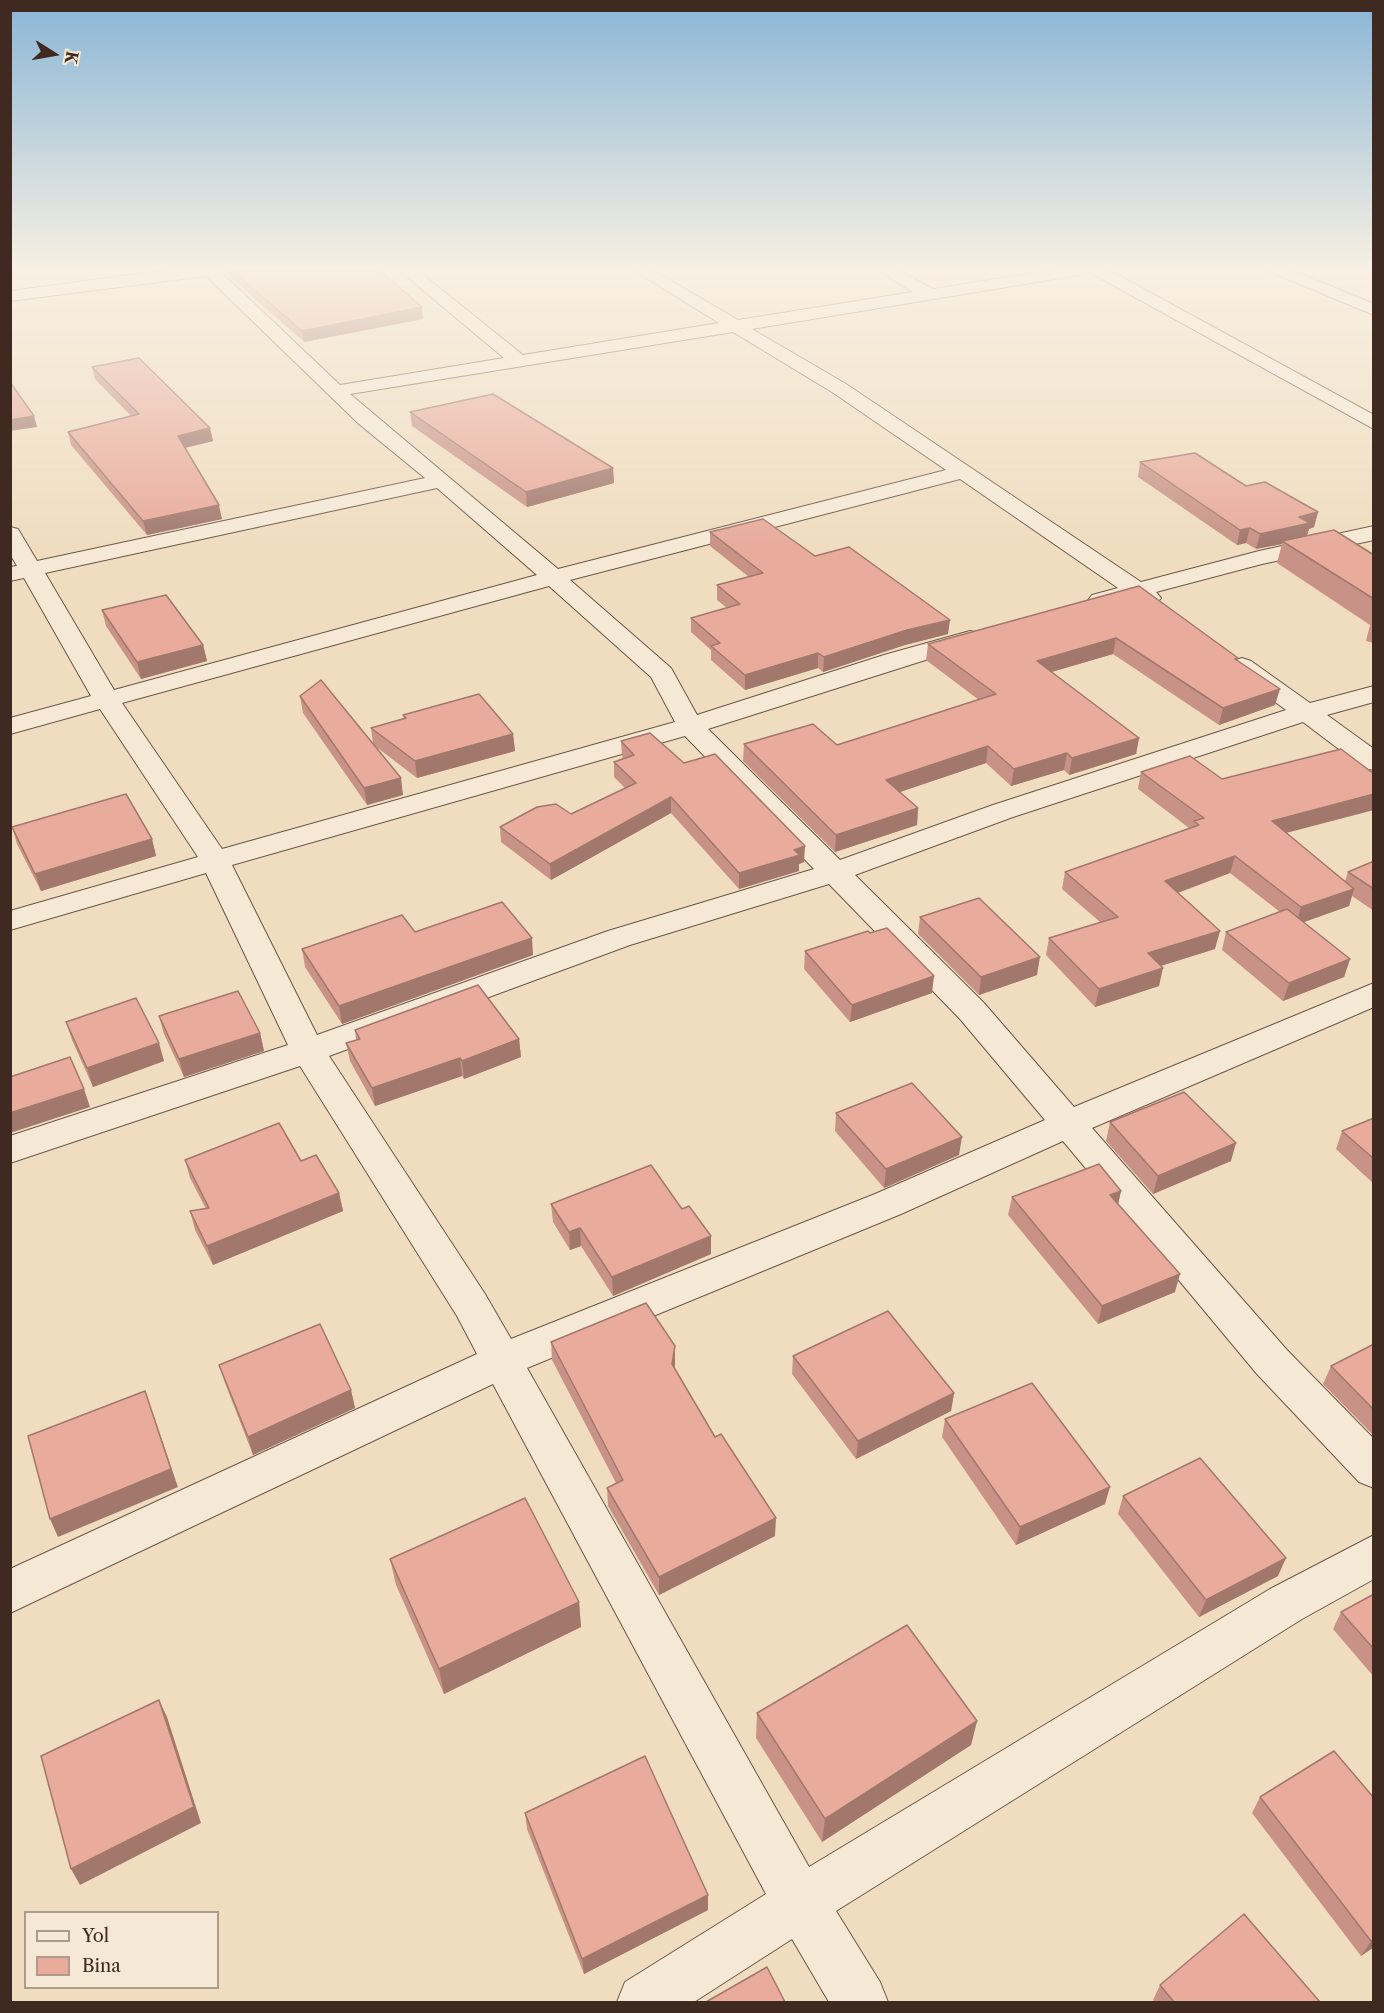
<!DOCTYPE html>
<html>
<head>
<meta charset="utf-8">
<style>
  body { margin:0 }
  #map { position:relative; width:1384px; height:2013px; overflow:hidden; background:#f0ddc0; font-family:"Libre Caslon Text",serif }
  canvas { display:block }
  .frame { position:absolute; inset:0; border:12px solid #402921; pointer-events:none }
  .legend { position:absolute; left:24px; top:1911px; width:195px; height:78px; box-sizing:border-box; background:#f5e9d6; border:2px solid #ad9c8e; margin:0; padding:8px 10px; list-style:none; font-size:18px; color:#402921 }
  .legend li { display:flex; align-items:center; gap:12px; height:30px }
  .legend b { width:30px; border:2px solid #ad9c8e }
  .north { position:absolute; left:24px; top:24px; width:60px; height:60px; -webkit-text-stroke:4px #f5e9d6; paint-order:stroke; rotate:101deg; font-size:16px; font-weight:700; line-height:24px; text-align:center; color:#402921 }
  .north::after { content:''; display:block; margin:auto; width:21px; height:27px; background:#402921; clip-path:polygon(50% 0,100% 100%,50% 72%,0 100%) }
</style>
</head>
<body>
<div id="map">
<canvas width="1384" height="2013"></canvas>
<div class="frame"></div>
<ul class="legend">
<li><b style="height:8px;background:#f5e9d6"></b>Yol</li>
<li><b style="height:16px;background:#e8ab9c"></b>Bina</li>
</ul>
<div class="north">K</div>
</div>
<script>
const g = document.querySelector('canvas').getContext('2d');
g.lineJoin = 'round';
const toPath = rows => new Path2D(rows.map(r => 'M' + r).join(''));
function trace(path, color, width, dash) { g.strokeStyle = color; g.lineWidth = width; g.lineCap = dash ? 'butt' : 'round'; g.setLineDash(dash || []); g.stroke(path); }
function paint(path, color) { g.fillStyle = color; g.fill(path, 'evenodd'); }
const street = toPath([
  [197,266,254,266,252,269,223,274,340,385,504,358,394,266,412,266,523,355,719,323,627,266,646,266,738,320,913,292,871,266,890,266,933,289,1077,266,1113,266,1109,270,1374,415,1374,429,1091,273,752,329,846,384,1141,582,1259,551,1374,526,1374,540,1262,564,1156,592,1161,598,1157,603,1149,605,1134,598,1100,607,1092,605,1088,600,1092,595,1118,588,960,479,570,580,671,668,697,715,884,655,970,631,979,633,982,638,979,643,708,729,840,860,993,805,1286,710,1233,671,1229,666,1233,661,1242,658,1251,661,1310,703,1374,686,1374,702,1327,715,1374,749,1374,770,1364,768,1303,722,1013,817,855,875,984,1003,1074,1107,1374,983,1374,1007,1092,1128,1287,1350,1374,1439,1374,1488,1359,1482,1257,1374,1063,1141,901,1214,527,1368,809,1867,1270,1589,1374,1535,1374,1579,1302,1619,836,1911,880,1982,888,2002,829,2002,792,1939,694,2002,617,2002,625,1982,766,1894,493,1384,10,1613,10,1569,477,1354,457,1316,300,1066,10,1163,10,1136,288,1045,206,873,10,930,10,911,198,857,100,709,10,734,10,718,91,696,24,578,10,581,10,567,17,566,10,554,10,527,18,529,37,561,425,478,359,424,206,276,10,301,10,291,197,266],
  [733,332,832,392,946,470,558,569,350,394,733,332],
  [437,488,537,575,114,690,45,573,437,488],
  [549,586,651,677,675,722,222,849,122,703,549,586],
  [685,736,814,869,608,931,317,1035,232,865,685,736],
  [829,884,960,1019,1045,1120,875,1194,511,1339,485,1294,329,1056,630,945,829,884],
  [1261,266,1282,266,1374,304,1374,315,1263,269,1261,266]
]);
trace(street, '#6c5649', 2);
paint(street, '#f5e9d6');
paint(toPath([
  [226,266,375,266,423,319,304,342,228,275],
  [92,367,210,428,213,441,185,448,222,519,147,535,71,445,68,432,131,416,95,379],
  [410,412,613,468,614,483,527,507,412,426],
  [1140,462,1246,486,1318,512,1314,527,1309,529,1307,536,1374,555,1374,643,1366,641,1370,625,1277,563,1282,544,1256,549,1246,543,1237,545,1138,477],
  [710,532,815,556,948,634,905,645,823,672,818,668,745,690,711,660,711,650,691,632,691,618,727,608,717,600,717,585,749,577,710,546],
  [1139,586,1237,661,1275,705,1219,725,1113,654,1052,672,1139,738,1136,754,1069,775,1064,770,1011,786,986,763,900,792,918,808,917,825,835,852,743,761,744,744,837,745,979,700,926,660,928,644],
  [102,610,203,645,207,661,141,679,106,626],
  [300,696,373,744,371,728,404,719,403,715,513,734,515,751,417,778,375,746,403,795,367,805,303,713],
  [621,741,684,763,804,862,799,864,799,871,739,889,671,813,551,880,501,842,500,827,571,814,625,788,614,777,614,762,623,758,622,756],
  [1141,772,1286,833,1345,881,1348,872,1374,861,1374,911,1352,896,1349,906,1303,922,1350,959,1344,977,1283,1001,1222,950,1226,932,1280,912,1230,873,1178,893,1215,949,1161,966,1159,986,1095,1007,1046,955,1049,938,1100,922,1062,889,1065,872,1189,828,1138,789],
  [12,827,152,839,156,856,41,891,17,844],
  [920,917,1037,975,979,995,918,934],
  [415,932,533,955,342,1024,305,967,302,949],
  [805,951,932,993,850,1022,804,969],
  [159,1016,260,1033,264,1051,184,1077,164,1034],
  [66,1022,164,1061,93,1087,72,1040],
  [355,1030,519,1039,521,1057,464,1079,462,1076,375,1106,350,1061,346,1043,356,1040],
  [836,1113,959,1155,884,1188,835,1131],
  [1374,1118,1374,1184,1336,1149,1342,1131],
  [1110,1122,1231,1161,1153,1194,1106,1141],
  [185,1160,301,1161,339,1193,343,1211,213,1265,195,1230,190,1211,206,1209,190,1178],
  [1121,1191,1118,1204,1175,1292,1098,1324,1008,1215,1012,1197],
  [551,1204,682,1209,711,1236,711,1254,613,1296,581,1246,570,1250,553,1222],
  [551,1342,675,1364,674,1368,775,1536,659,1595,608,1506,607,1488,616,1483,552,1360],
  [1374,1344,1374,1436,1323,1384,1331,1366],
  [793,1356,954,1393,951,1411,856,1459,792,1374],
  [219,1365,351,1390,355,1408,253,1455,225,1383],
  [945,1419,1105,1504,1016,1545,942,1437],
  [1123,1496,1278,1576,1199,1617,1118,1514],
  [390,1559,579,1602,581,1627,444,1694,396,1585],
  [1374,1594,1374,1677,1333,1629,1341,1612],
  [757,1713,977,1721,971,1745,822,1842,756,1738],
  [1260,1797,1374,1798,1374,1947,1361,1956,1252,1813],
  [525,1813,708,1895,708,1910,584,1974,527,1829],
  [1160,1985,1320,2002,1155,2002,1153,2000]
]), '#c89386');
paint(toPath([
  [422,307,423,319,304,342,302,331],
  [34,416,37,427,10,431,10,420],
  [210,428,213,441,180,449,178,436],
  [613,468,614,483,527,507,526,492],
  [219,505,222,519,147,535,143,521],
  [1318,512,1314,527,1309,529,1306,538,1282,541,1282,544,1256,549,1260,534,1299,517],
  [1250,528,1246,543,1237,545,1240,530],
  [950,620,948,634,905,645,823,672,824,657,907,630],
  [1116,638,1113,654,1034,677,1037,661],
  [203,645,207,661,141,679,137,662],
  [818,653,818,668,745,690,745,675],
  [1280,689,1275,705,1219,725,1223,708],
  [513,734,515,751,417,778,415,761],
  [1139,738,1136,754,1069,775,1072,758],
  [988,746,986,763,885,797,886,780],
  [1067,753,1064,770,1011,786,1014,769],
  [401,778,403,795,367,805,364,788],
  [1374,794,1374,810,1267,838,1272,821],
  [671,797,671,813,551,880,550,864],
  [918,808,917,825,835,852,836,835],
  [152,839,156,856,41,891,35,874],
  [805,846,804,862,799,864,799,871,739,889,739,873,794,850],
  [1235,856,1230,873,1161,899,1165,881],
  [1354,889,1349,906,1296,925,1301,907],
  [1220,931,1215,949,1144,971,1148,953],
  [532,938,533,955,342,1024,339,1006],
  [1040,957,1037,975,979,995,981,977],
  [1350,959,1344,977,1283,1001,1289,983],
  [1163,968,1159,986,1095,1007,1099,989],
  [934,976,932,993,850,1022,852,1005],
  [260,1033,264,1051,184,1077,179,1059],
  [519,1039,521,1057,464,1079,462,1061],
  [159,1043,164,1061,93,1087,87,1068],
  [460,1058,462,1076,375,1106,372,1088],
  [84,1089,90,1107,10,1133,10,1113],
  [962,1137,959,1155,884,1188,886,1169],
  [1236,1143,1231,1161,1153,1194,1158,1176],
  [1121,1191,1117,1209,1110,1195],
  [339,1193,343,1211,213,1265,207,1246],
  [580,1228,581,1246,570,1250,569,1232],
  [711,1236,711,1254,613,1296,612,1277],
  [1180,1274,1175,1292,1098,1324,1102,1306],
  [675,1346,675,1364,672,1383,672,1364],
  [351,1390,355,1408,253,1455,248,1437],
  [145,1391,178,1487,58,1537,50,1519],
  [954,1393,951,1411,856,1459,858,1441],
  [1110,1487,1105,1504,1016,1545,1020,1527],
  [776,1518,775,1536,659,1595,659,1577],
  [1286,1558,1278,1576,1199,1617,1206,1600],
  [579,1602,581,1627,444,1694,439,1669],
  [159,1700,167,1717,201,1823,80,1885,71,1869],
  [977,1721,971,1745,822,1842,825,1819],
  [708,1895,708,1910,584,1974,582,1959],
  [1374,1939,1374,1947,1361,1956,1371,1941]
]), '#a2786d');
const building = toPath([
  [227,266,375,266,422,307,302,331,227,266],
  [139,358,210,428,178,436,219,505,143,521,68,432,139,414,92,367,139,358],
  [10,382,34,416,10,420,10,382],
  [493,394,613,468,526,492,410,412,493,394],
  [1195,453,1246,486,1265,482,1318,512,1299,517,1310,523,1260,534,1250,528,1240,530,1140,462,1195,453],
  [763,519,815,556,849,547,950,620,907,630,824,657,818,653,745,675,711,646,720,643,691,618,740,604,717,585,763,573,710,532,763,519],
  [1334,530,1374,555,1374,599,1282,541,1334,530],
  [1139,586,1238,658,1235,659,1280,689,1223,708,1116,638,1037,661,1139,738,1072,758,1067,753,1014,769,988,746,886,780,918,808,836,835,744,744,813,724,837,745,996,694,928,644,1139,586],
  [166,595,203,645,137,662,102,610,166,595],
  [321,680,401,778,364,788,300,696,321,680],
  [479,694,513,734,415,761,371,728,406,718,403,715,479,694],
  [650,733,684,763,715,754,805,846,794,850,800,855,739,873,671,797,550,864,500,827,537,807,556,804,571,814,636,783,614,762,634,755,621,741,650,733],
  [1341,749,1374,774,1374,794,1272,821,1354,889,1301,907,1235,856,1165,881,1220,931,1148,953,1163,968,1099,989,1049,938,1118,917,1065,872,1199,825,1194,821,1204,818,1141,772,1190,756,1222,779,1341,749],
  [126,794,152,839,35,874,12,827,126,794],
  [1374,861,1374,889,1348,872,1374,861],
  [979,898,1040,957,981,977,920,917,979,898],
  [502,902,532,938,339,1006,302,949,402,915,415,932,502,902],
  [1287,909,1350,959,1289,983,1226,932,1287,909],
  [887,928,934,976,852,1005,805,951,868,931,870,933,887,928],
  [478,985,519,1039,462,1061,460,1058,372,1088,346,1043,360,1039,355,1030,478,985],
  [238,991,260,1033,179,1059,159,1016,238,991],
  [136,998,159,1043,87,1068,66,1022,136,998],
  [70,1057,84,1089,10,1113,10,1077,70,1057],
  [912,1083,962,1137,886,1169,836,1113,912,1083],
  [1184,1092,1236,1143,1158,1176,1110,1122,1184,1092],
  [1374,1118,1374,1159,1342,1131,1374,1118],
  [279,1123,301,1161,316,1155,339,1193,207,1246,190,1211,209,1208,185,1160,279,1123],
  [1099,1164,1121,1191,1110,1195,1180,1274,1102,1306,1012,1197,1099,1164],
  [651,1165,682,1209,689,1206,711,1236,612,1277,580,1228,569,1232,551,1204,651,1165],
  [646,1303,675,1346,672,1364,715,1437,721,1434,776,1518,659,1577,607,1488,623,1480,551,1342,646,1303],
  [888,1311,954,1393,858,1441,793,1356,888,1311],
  [320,1324,351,1390,248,1437,219,1365,320,1324],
  [1374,1344,1374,1410,1331,1366,1374,1344],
  [1032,1383,1110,1487,1020,1527,945,1419,1032,1383],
  [145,1391,171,1469,50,1519,28,1436,145,1391],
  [1200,1458,1286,1558,1206,1600,1123,1496,1200,1458],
  [525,1498,579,1602,439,1669,390,1559,525,1498],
  [1374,1594,1374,1649,1341,1612,1374,1594],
  [907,1625,977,1721,825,1819,757,1713,907,1625],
  [159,1700,194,1807,71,1869,41,1756,159,1700],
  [1334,1751,1374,1798,1374,1939,1371,1941,1260,1797,1334,1751],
  [645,1756,708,1895,582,1959,525,1813,645,1756],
  [1244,1914,1320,2002,1174,2002,1160,1985,1244,1914],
  [767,1967,785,2002,706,2002,767,1967]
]);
paint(building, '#e8ab9c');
trace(building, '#a2786d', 1.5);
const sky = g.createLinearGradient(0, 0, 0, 548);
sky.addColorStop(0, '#8ab6d6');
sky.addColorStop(0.49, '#f8f0e3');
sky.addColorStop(1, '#f8f0e300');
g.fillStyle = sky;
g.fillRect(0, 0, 1384, 548);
</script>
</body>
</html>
